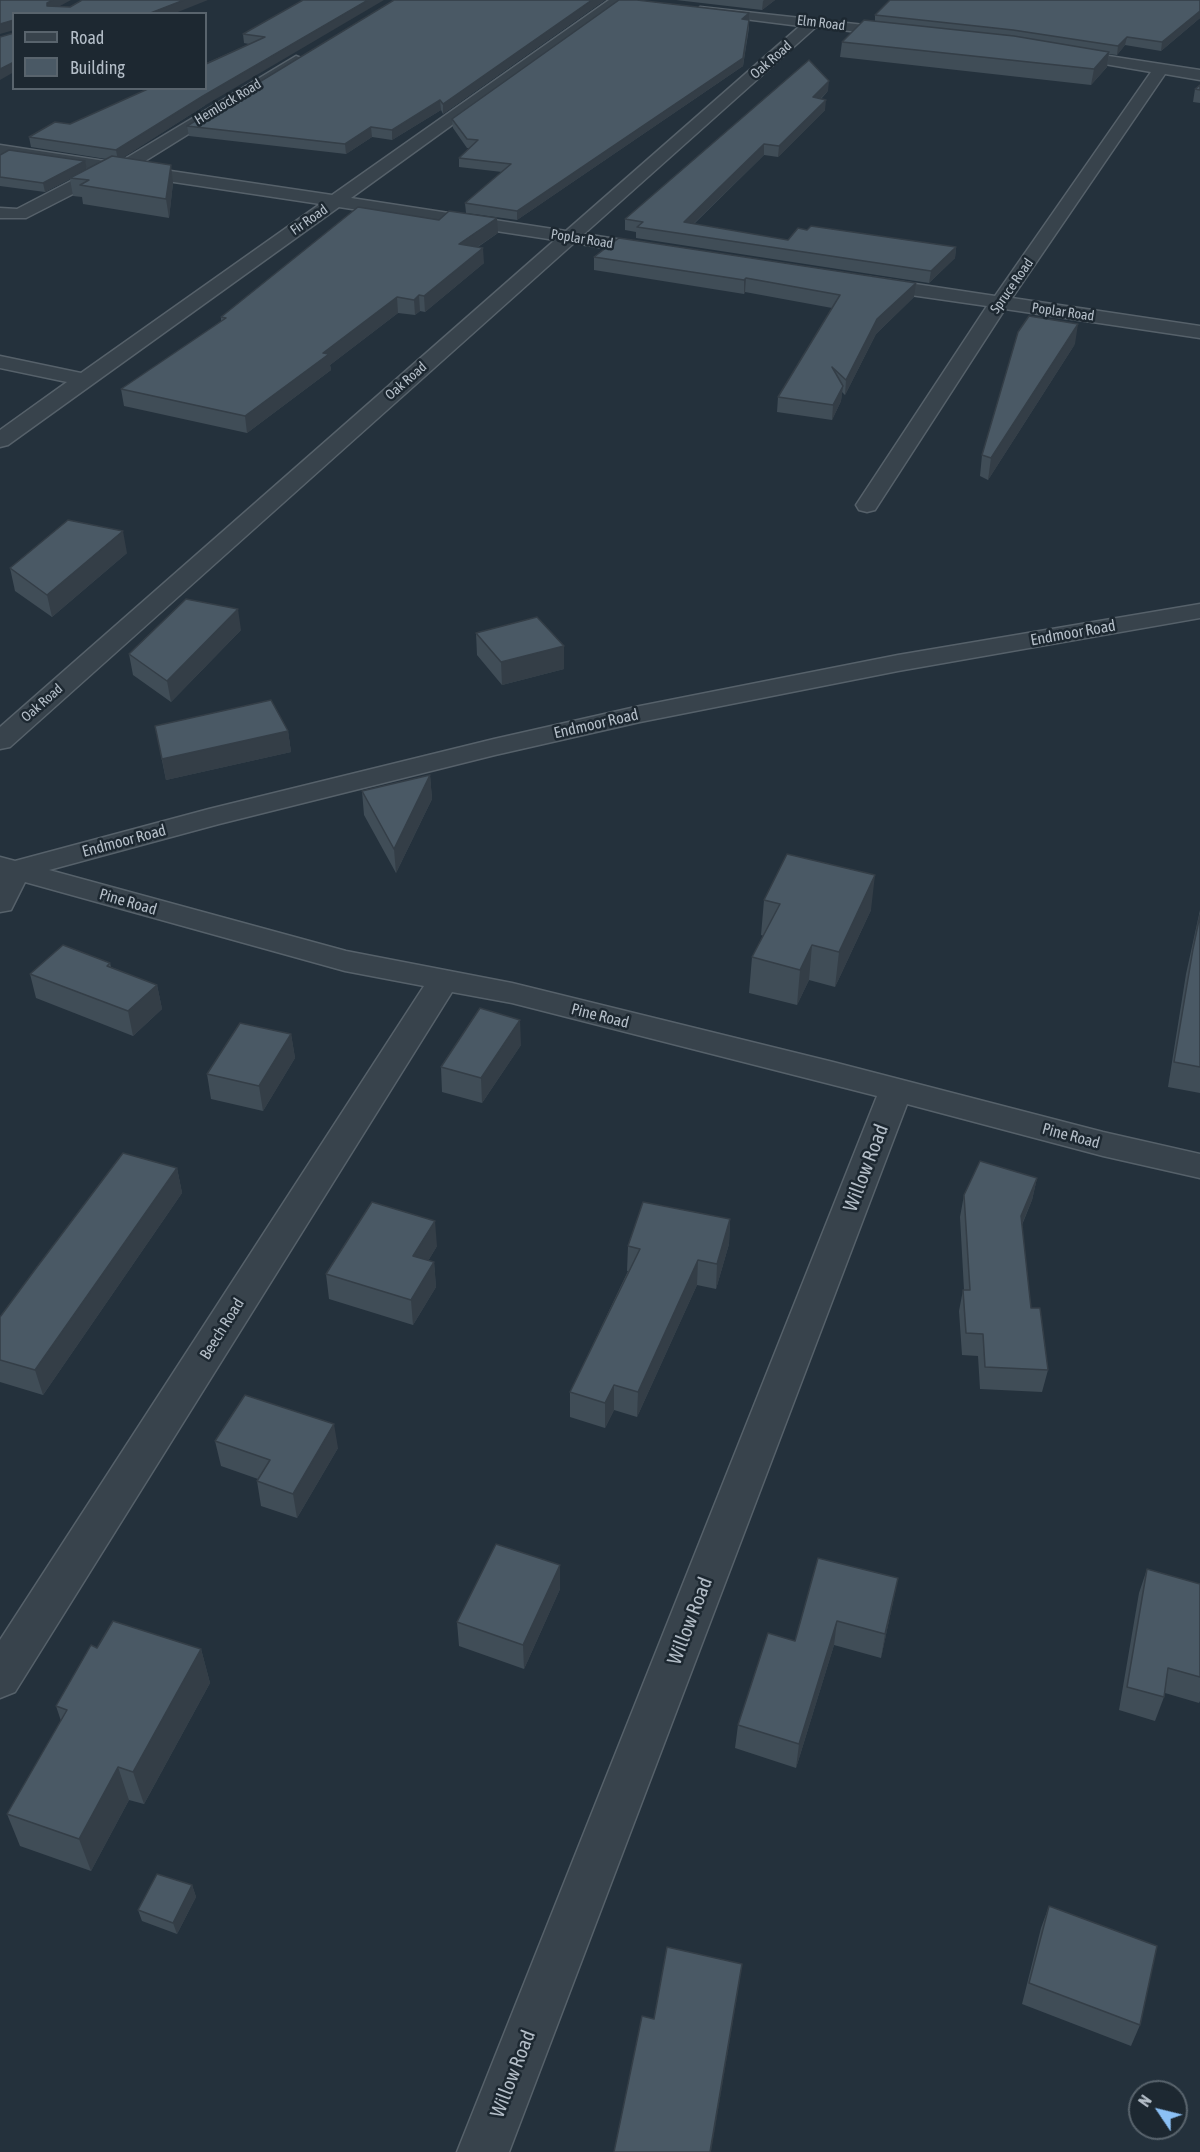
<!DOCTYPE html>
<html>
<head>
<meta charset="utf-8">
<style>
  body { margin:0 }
  #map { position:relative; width:1200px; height:2152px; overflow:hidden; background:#24313c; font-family:"Asap Condensed",sans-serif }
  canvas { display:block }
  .legend { position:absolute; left:12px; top:12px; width:195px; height:78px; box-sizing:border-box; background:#1d2831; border:2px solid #59646d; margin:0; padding:8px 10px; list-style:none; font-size:18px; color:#b4bec8 }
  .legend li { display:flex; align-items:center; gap:12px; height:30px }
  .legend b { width:30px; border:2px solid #59646d }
  .north { position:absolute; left:1128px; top:2080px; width:60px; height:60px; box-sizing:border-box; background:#1d2831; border:2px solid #59646d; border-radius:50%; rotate:305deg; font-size:16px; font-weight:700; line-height:24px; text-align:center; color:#b4bec8 }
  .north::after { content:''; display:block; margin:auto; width:21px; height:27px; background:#8bc0f5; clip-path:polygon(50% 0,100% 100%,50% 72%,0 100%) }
</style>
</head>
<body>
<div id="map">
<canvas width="1200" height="2152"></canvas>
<ul class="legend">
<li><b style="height:8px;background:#38434c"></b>Road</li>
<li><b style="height:16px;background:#4a5965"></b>Building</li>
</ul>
<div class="north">N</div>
</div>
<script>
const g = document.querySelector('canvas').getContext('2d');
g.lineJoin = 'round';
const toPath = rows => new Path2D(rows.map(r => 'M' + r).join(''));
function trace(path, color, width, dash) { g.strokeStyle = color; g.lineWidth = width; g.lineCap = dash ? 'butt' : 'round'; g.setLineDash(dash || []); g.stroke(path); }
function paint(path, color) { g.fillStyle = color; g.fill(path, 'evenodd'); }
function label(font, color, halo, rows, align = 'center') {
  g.font = font + ' "Asap Condensed",sans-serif'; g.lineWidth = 5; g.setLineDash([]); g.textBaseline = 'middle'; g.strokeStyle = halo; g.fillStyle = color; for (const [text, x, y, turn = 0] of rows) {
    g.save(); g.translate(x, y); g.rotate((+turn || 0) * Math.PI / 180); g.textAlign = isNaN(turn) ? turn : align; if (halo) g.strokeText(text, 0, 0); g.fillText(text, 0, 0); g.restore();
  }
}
const minor = toPath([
  [609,0,625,0,351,198,566,231,800,26,705,14,698,10,700,7,901,29,908,33,901,37,816,27,584,234,662,246,664,250,662,254,655,256,574,243,10,747,0,749,0,727,555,240,339,207,8,445,0,447,0,430,67,382,0,368,0,356,81,373,320,204,114,173,26,218,0,218,0,208,17,209,94,169,0,155,0,145,118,163,296,56,301,58,304,61,301,64,137,166,332,195,609,0],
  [1063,49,1200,70,1200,80,1165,74,1012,298,1200,326,1200,338,1005,309,875,510,867,512,859,510,856,505,987,306,869,289,862,287,859,283,862,279,869,277,995,296,1151,72,1058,56,1056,53,1058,50,1063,49],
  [1200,604,1200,618,898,671,640,722,495,755,219,824,49,870,346,951,512,983,833,1062,1103,1132,1200,1154,1200,1178,1103,1156,907,1104,509,2152,457,2152,877,1096,512,1003,452,992,15,1692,0,1698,0,1640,424,986,345,971,25,882,11,910,0,912,0,857,15,861,209,809,494,739,640,706,898,655,1200,604]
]);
trace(minor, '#56616a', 3);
paint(minor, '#38434c');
paint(toPath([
  [303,0,204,106,122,158,173,183,169,218,83,204,82,197,73,196,70,179,45,192,0,186,0,155,87,169,106,159,31,147,29,137,70,124,249,44,244,43,243,34],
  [605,0,443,114,441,110,392,140,372,137,346,154,189,136,187,126],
  [676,0,775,0,762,10],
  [1200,0,1200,18,1161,51,1125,45,1117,55,1109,54,1107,67,1091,85,840,57,842,42,875,21,875,15],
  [749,20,749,28,743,66,517,220,466,213,465,203,502,172,459,167,459,158,469,148,467,148,453,128,452,119],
  [1200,85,1200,103,1193,102,1195,89],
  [828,91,821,99,825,110,778,157,764,155,694,224,788,240,956,247,955,258,929,283,636,238,636,232,625,230,625,219],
  [498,233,478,247,484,263,425,312,420,311,415,315,398,313,330,365,331,370,247,433,124,406,121,389,221,321,221,317],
  [594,257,914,297,876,334,845,395,842,392,841,401,832,420,777,412,778,397,832,308,745,292,744,294,594,270],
  [1075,344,988,480,980,476,982,455],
  [127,553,52,617,15,591,10,568],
  [241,630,171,702,133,675,129,654],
  [476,633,564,646,564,669,502,685,477,655],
  [155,726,288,731,291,752,166,780],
  [430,775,432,799,396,873,364,815,362,791],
  [764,900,871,910,835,987,809,980,797,1005,749,993,752,957,764,936,761,935],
  [1200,910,1200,1093,1168,1087,1186,974],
  [110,963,111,967,157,985,162,1009,133,1036,36,998,30,974],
  [291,1034,295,1058,263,1111,211,1099,207,1074],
  [521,1045,482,1103,442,1092,441,1067],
  [177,1168,182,1193,43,1395,0,1382,0,1317],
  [1037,1178,1032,1200,1022,1225,1031,1308,1048,1370,1042,1392,980,1389,978,1356,962,1355,959,1311,963,1290,964,1290,960,1217,964,1195],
  [730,1219,729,1244,716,1289,697,1285,637,1417,614,1410,605,1428,570,1417,570,1392,628,1271,627,1271,628,1246],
  [437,1246,428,1261,434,1262,436,1287,413,1325,329,1299,326,1274],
  [215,1441,338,1448,297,1518,261,1506,257,1481,258,1479,221,1466],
  [560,1565,560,1589,524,1669,459,1646,457,1622],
  [1147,1569,1200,1584,1200,1701,1199,1703,1165,1693,1164,1697,1155,1721,1119,1710,1139,1593],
  [898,1578,881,1658,834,1645,796,1768,735,1748,738,1725,795,1641],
  [97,1648,201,1649,210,1683,144,1804,129,1800,91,1871,20,1846,7,1814,61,1721,56,1706],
  [192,1885,196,1897,177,1934,142,1921,138,1910],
  [1049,1906,1140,2025,1131,2046,1022,2004,1041,1928]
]), '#404d57');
paint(toPath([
  [53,0,71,0,49,12,47,6,47,3],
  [184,0,208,0,173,14,148,14],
  [368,0,384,0,204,106,118,161,116,150,203,96],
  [592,0,605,0,443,114,443,104],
  [764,0,775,0,762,10,763,1],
  [1200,11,1200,18,1161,51,1162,42],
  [749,13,749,21,742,19],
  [14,20,14,30,0,34,0,24],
  [749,20,743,66,517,220,517,211],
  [1127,37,1125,45,1117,55,1118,46],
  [1109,52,1107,67,1091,85,1094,69],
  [14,62,14,72,0,80,0,69],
  [829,81,828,91,812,107,813,97],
  [440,100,441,110,392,140,392,130],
  [826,100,825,110,778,157,779,146],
  [371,127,372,137,346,154,345,144],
  [764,144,764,155,684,233,684,222],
  [85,161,87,170,70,178,70,179,45,192,43,183],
  [171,165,173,183,169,218,166,199],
  [497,218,498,233,459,259,459,244],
  [956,247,955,258,929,283,931,271],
  [483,248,484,263,425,312,424,296],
  [746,278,745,292,744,294,744,280],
  [916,283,914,297,876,334,845,395,846,380,877,319],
  [419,295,420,311,415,315,414,300],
  [397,297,398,313,330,365,331,370,247,433,245,416,323,353],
  [1078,324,1075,344,988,480,991,458],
  [843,386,841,401,832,420,833,405],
  [123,531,127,553,52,617,47,595],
  [238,609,241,630,171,702,167,681],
  [564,646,564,669,502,685,501,662],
  [288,731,291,752,166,780,162,759],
  [430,775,432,799,396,873,394,849],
  [875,875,871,910,835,987,839,952],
  [812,945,809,980,797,1005,800,970],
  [157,985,162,1009,133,1036,128,1011],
  [520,1020,521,1045,482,1103,481,1078],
  [291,1034,295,1058,263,1111,259,1086],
  [177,1168,182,1193,43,1395,35,1370],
  [1037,1178,1032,1200,1016,1238,1021,1216],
  [730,1219,729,1244,716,1289,717,1264],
  [435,1221,437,1246,416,1281,413,1256],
  [698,1260,697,1285,637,1417,638,1392],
  [434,1262,436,1287,413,1325,411,1300],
  [614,1385,614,1410,605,1428,605,1403],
  [334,1424,338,1448,297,1518,293,1494],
  [560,1565,560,1589,524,1669,523,1645],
  [898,1578,893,1602,881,1658,885,1634],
  [837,1621,834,1645,796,1768,799,1744],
  [201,1649,210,1683,144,1804,133,1772],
  [118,1767,129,1800,91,1871,79,1839],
  [192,1885,196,1897,177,1934,173,1923],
  [742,1964,739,1985,711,2152,710,2152]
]), '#343e47');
const building = toPath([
  [0,0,53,0,47,3,47,6,70,7,82,0,184,0,148,14,14,14,14,20,0,24,0,0],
  [303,0,368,0,203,96,116,150,29,137,55,122,70,124,150,88,206,88,206,64,265,37,243,34,303,0],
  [394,0,592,0,443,104,440,100,392,130,371,127,345,144,187,126,394,0],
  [619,0,637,0,749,13,742,19,749,20,743,58,517,211,465,203,511,164,459,158,478,140,467,139,452,119,619,0],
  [890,0,1200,0,1200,11,1162,42,1127,37,1118,46,1013,30,875,15,890,0],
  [864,20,1014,36,1109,52,1094,69,842,42,864,20],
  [14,33,14,62,0,69,0,37,14,33],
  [809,60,829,81,813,97,826,100,779,146,764,144,684,222,788,240,798,228,807,230,811,226,956,247,931,271,637,227,643,222,625,219,809,60],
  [1200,85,1200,90,1195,89,1200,85],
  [9,150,85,161,43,183,0,177,0,155,9,150],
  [112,156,171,165,166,199,80,185,89,180,70,178,112,156],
  [358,207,439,220,449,211,497,218,459,244,483,248,424,296,419,295,414,300,397,297,323,353,329,354,245,416,121,389,226,318,221,317,358,207],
  [619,238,916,283,877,319,846,380,832,367,843,386,833,405,778,397,840,295,746,278,744,280,594,257,619,238],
  [1029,316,1078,324,991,458,982,455,1018,332,1029,316],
  [68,520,123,531,47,595,10,568,68,520],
  [186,599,238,609,167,681,129,654,186,599],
  [537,617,564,646,501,662,476,633,537,617],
  [271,700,288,731,162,759,155,726,271,700],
  [430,775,394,849,362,791,430,775],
  [787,854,875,875,839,952,812,945,800,970,752,957,780,904,764,900,787,854],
  [1200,915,1200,1067,1174,1062,1193,949,1200,915],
  [63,945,110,963,107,966,157,985,128,1011,30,974,63,945],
  [480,1008,520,1020,481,1078,441,1067,480,1008],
  [240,1023,291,1034,259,1086,207,1074,240,1023],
  [123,1153,177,1168,35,1370,0,1360,0,1317,34,1271,123,1153],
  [980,1161,1037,1178,1021,1216,1031,1308,1040,1308,1048,1370,985,1367,983,1334,966,1333,963,1290,970,1290,964,1195,980,1161],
  [372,1202,435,1221,413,1256,434,1262,411,1300,326,1274,372,1202],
  [643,1202,730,1219,717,1264,698,1260,638,1392,614,1385,605,1403,570,1392,640,1249,628,1246,643,1202],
  [245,1395,334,1424,293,1494,257,1481,270,1460,215,1441,245,1395],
  [496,1544,560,1565,523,1645,457,1622,496,1544],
  [818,1558,898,1578,885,1634,837,1621,799,1744,738,1725,768,1633,795,1641,818,1558],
  [1147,1569,1200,1584,1200,1677,1168,1668,1164,1697,1127,1687,1147,1569],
  [113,1621,201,1649,133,1772,118,1767,79,1839,7,1814,67,1710,56,1706,91,1645,97,1648,113,1621],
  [157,1874,192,1885,173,1923,138,1910,157,1874],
  [1049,1906,1157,1946,1140,2025,1029,1983,1049,1906],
  [667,1947,742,1964,710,2152,614,2152,642,2016,654,2019,667,1947]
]);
paint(building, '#4a5965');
trace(building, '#343e47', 1.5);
label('14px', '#b4bec8', '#1d2831', [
  ["Elm Road",821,23,7],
  ["Oak Road",771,60,-41],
  ["Hemlock Road",228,102,-31],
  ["Fir Road",309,220,-35],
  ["Poplar Road",582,239,9],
  ["Spruce Road",1012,286,-55],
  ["Poplar Road",1063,312,8],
  ["Oak Road",406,381,-41],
  ["Oak Road",42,703,-41]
]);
label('16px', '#b4bec8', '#1d2831', [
  ["Endmoor Road",1073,633,-10],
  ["Endmoor Road",596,724,-13],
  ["Endmoor Road",124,841,-15],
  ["Pine Road",128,902,16],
  ["Pine Road",600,1016,14],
  ["Pine Road",1071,1136,15],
  ["Beech Road",222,1329,-58]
]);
label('20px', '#b4bec8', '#1d2831', [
  ["Willow Road",866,1168,-69],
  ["Willow Road",690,1621,-69],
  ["Willow Road",513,2074,-69]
]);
</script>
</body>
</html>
